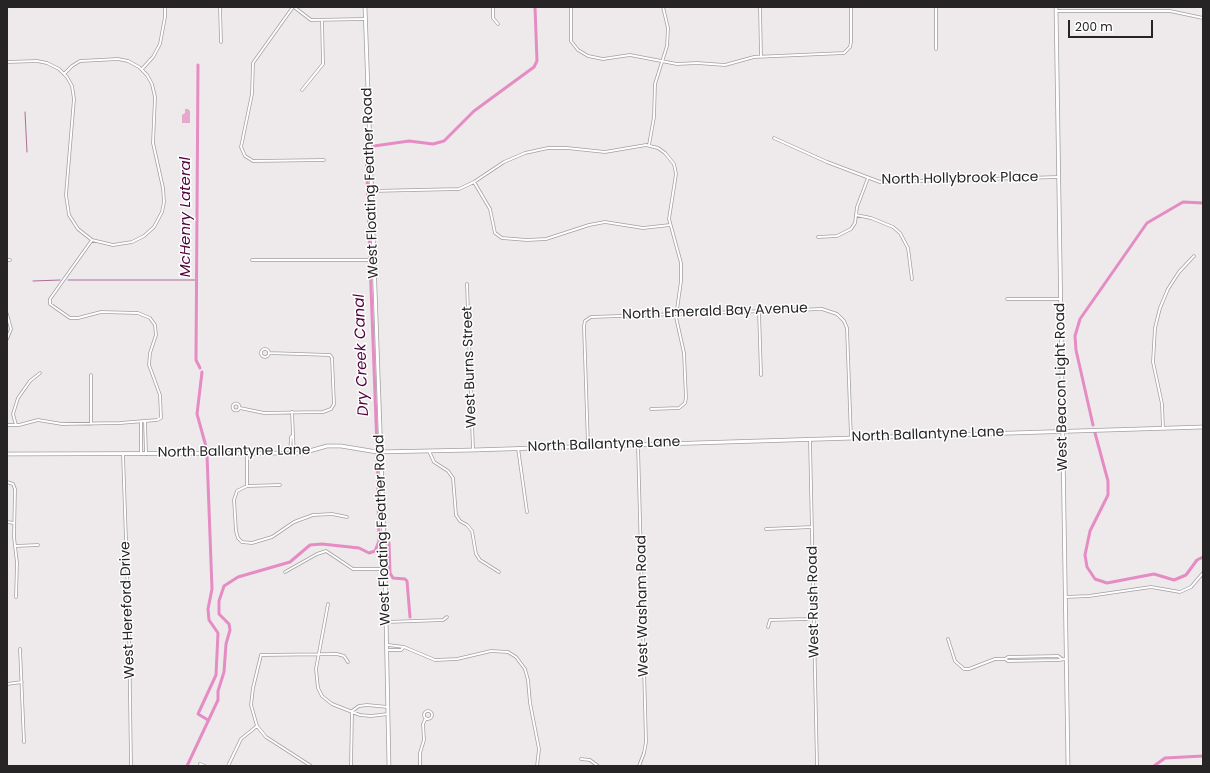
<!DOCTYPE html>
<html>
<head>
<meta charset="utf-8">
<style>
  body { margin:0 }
  #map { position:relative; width:1210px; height:773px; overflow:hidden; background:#eeeaec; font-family:Poppins,sans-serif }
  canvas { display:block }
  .frame { position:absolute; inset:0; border:8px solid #262425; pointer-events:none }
  .scale { position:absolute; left:1068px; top:20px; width:85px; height:18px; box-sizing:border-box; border:2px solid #262425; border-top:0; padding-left:5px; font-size:12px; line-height:14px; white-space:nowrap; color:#262425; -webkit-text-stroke:3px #fff; paint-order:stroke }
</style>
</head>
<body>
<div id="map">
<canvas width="1210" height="773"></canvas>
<div class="frame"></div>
<div class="scale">200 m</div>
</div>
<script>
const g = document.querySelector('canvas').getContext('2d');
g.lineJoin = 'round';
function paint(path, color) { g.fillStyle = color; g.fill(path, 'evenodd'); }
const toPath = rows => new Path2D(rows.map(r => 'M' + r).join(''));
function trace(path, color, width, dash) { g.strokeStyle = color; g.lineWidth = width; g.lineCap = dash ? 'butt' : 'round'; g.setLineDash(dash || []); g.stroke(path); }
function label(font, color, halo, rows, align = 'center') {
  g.font = font + ' Poppins,sans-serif'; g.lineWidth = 3; g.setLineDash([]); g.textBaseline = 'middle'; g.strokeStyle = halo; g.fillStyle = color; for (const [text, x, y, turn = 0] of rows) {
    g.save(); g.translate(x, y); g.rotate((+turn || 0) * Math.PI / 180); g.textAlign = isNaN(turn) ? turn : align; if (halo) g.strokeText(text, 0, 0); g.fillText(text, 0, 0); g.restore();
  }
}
paint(toPath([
  [185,109,188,109,190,111,190,123,182,123,182,115,185,113]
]), '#e7a8cd');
trace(toPath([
  [25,112,27,152],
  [68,280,196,280],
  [33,281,60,280]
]), '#ab6d94', 1);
trace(toPath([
  [198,65,196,360,200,368],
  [374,146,409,141,433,144,444,141,474,111,534,67,537,61,535,7],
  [368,148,366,149,370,257],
  [370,261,377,448],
  [202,372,197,414,207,450],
  [1093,425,1076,350,1075,336,1080,319,1147,223,1183,202,1203,203],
  [1095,433,1108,481,1108,495,1090,531,1085,555,1087,567,1095,579,1107,583,1154,574,1174,580,1186,575,1197,560,1203,557],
  [207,455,212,589,208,609,209,620,218,633,216,675,198,714,208,720],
  [389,543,390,573,393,578,405,579,407,581,410,617],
  [187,766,218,700,218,691,224,672,226,644,230,630,229,624,219,614,219,601,224,586,238,577,290,562,310,545,322,544,359,548,369,553,375,551,379,541,377,455],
  [1154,766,1165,758,1203,756]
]), '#e48cc3', 3);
const minor = toPath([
  [220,7,221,42],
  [293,7,253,63,252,94,241,147,245,156,253,161,324,160],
  [294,7,311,20,365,19],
  [493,7,493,18,498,24],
  [571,7,571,41,578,50,588,56,603,59,630,55,677,64,697,63,725,65,754,57,844,53,850,47,851,42,851,7],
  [760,7,761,56],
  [936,7,936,49],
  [1056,11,1170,11,1203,18],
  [7,62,37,61,47,63,59,69,67,77,72,86,74,99,66,195,69,215,78,229,92,240,113,245,132,242,144,236,154,227,162,212,164,202,163,188,153,143,155,97,152,84,147,75,139,67,128,61,118,59,80,61,72,66,64,74],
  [142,69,153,57,160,44,165,17,165,7],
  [302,90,323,64,322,20],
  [774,138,827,162,880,182,1059,177],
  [649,145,654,117,655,84,667,46,668,28,663,7],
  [474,182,490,209,495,233,502,238,527,240,546,239,589,225,605,222,643,228,670,225],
  [371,191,459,189,474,182,504,162,525,153,548,148,567,148,605,152,646,145,658,148,665,153,674,164,676,174,669,219,681,263,681,281,676,317,684,353,686,398,685,403,679,408,651,409],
  [856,215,871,218,893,227,900,233,908,248,912,279],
  [818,237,837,236,851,229,855,223,857,207,868,178],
  [7,260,10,260],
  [252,260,374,260],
  [467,284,473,450],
  [1007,299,1061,299],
  [759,311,761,375],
  [7,314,11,329,7,339],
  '261 353a4 4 0 1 1 8 0a4 4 0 1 1-8 0Z',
  [91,375,91,424],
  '232.5 407a3.5 3.5 0 1 1 7 0a3.5 3.5 0 1 1-7 0Z',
  [240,408,264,413,323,412,331,409,334,404,332,358,330,355,269,353],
  [292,412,293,435],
  [141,421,141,454],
  [145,421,146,454],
  [7,425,19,425,38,420,62,424,120,423,157,420,161,418,160,395,149,365,150,353,156,335,155,325,150,318,138,313,101,312,78,318,70,318,50,304,50,299,92,240],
  [16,425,13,414,18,398,30,381,40,373],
  [1163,428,1162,404,1153,362,1155,328,1160,308,1168,289,1179,272,1194,256],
  [810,440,817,766],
  [638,445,646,742,644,753,639,766],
  [588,446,584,326,585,321,591,317,822,309,837,314,844,321,847,328,851,438],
  [518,448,527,512],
  [429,451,434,462,448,471,453,478,456,515,460,521,467,525,472,531,476,554,480,560,499,572],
  [247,453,247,486],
  [290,453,291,437,293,435,294,453],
  [123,454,129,627,131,766],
  [7,482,13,484,15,489,14,537,17,563,16,597],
  [280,485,247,486,237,491,234,500,236,531,238,538,242,542,252,543,272,537,294,522,313,515,332,514,347,517],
  [7,522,14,523],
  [766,529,812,527],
  [15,546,38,545],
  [285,572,317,554,326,551,353,569,385,569],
  [1065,597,1089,596,1151,587,1180,592,1191,587,1203,573],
  [328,604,316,669,318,688,322,696,332,704,360,715,371,716,388,714],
  [387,622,443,620,447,617],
  [768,627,770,620,806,619,815,617],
  [948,639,955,661,964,669,969,669,995,659,1005,659],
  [388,645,404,647,401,650,388,650],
  [404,647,435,660,457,659,491,651,508,652,516,657,525,669,528,680,530,703,539,749,537,766],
  [20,649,24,742],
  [1062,659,1058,656,1008,657,1005,659,1008,661,1058,660,1066,659],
  [7,684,22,682],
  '424 715a4 4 0 1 1 8 0a4 4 0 1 1-8 0Z',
  [352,711,359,706,367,705,388,707],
  [257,726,266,737,311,766],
  [581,759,590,760,598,766],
  [200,764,205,766],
  [228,766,241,739,257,726,251,705,253,688,261,655,337,654,344,656,348,662],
  [351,766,352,711],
  [420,766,420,753,424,740,423,724,426,718]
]);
const tertiary = toPath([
  [7,454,302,453,327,446,341,446,377,452,473,450,1203,427]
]);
const secondary = toPath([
  [365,7,385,569,389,766],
  [1056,7,1068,766]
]);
trace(minor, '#a39fa2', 3.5);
trace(tertiary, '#a39fa2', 4.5);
trace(secondary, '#a39fa2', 4.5);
trace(minor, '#fff', 2);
trace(tertiary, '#fff', 3);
trace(secondary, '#fff', 3);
label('14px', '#262425', '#fff', [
  ["North Hollybrook Place",960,179,-1],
  ["West Floating Feather Road",371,183,-92],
  ["North Emerald Bay Avenue",715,312,-2],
  ["West Burns Street",470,367,-92],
  ["West Beacon Light Road",1062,387,-91],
  ["North Ballantyne Lane",928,435,-2],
  ["North Ballantyne Lane",604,445,-2],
  ["North Ballantyne Lane",234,452,-1],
  ["West Floating Feather Road",383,530,-92],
  ["West Rush Road",814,602,-91],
  ["West Washam Road",643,606,-91],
  ["West Hereford Drive",128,610,-92]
]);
label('italic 15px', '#50003b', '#fff', [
  ["McHenry Lateral",186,217,-90],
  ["Dry Creek Canal",362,355,-92]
]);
</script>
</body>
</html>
